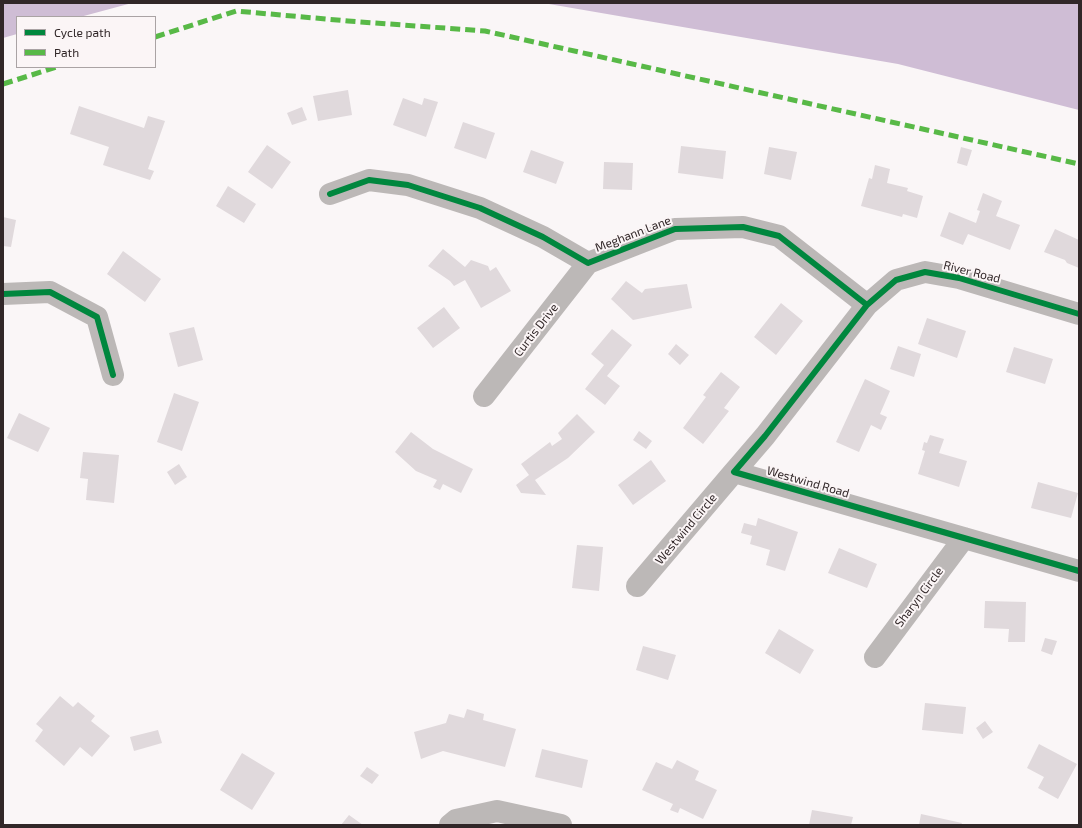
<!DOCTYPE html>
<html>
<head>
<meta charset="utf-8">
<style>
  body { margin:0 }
  #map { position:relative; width:1082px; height:828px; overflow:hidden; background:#faf6f7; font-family:"Exo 2",sans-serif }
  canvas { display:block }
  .frame { position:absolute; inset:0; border:4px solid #312728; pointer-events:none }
  .legend { position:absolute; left:16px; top:16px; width:140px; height:52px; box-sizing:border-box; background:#fbf5f6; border:1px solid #aaa3a4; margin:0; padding:5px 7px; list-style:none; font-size:12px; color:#312728 }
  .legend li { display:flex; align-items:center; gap:8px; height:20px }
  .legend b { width:20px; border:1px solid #aaa3a4 }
</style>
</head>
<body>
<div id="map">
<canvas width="1082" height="828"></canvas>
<div class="frame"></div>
<ul class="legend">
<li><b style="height:5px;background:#00873e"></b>Cycle path</li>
<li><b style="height:5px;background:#58b947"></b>Path</li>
</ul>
</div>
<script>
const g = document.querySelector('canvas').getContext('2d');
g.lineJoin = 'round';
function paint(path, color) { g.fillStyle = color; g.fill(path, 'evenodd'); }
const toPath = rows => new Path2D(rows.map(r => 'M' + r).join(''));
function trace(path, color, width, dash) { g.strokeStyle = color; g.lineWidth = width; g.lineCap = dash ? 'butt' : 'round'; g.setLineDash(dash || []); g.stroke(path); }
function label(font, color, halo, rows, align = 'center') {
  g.font = font + ' "Exo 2",sans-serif'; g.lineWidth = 4; g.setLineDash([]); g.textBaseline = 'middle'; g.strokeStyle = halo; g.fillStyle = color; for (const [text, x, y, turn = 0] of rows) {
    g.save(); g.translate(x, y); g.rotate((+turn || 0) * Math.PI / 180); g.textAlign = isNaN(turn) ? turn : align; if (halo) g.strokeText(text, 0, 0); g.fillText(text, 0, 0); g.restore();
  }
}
paint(toPath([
  [3,3,132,3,80,17,17,17,17,34,3,38],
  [543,3,1079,3,1079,110,898,64]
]), '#cfbdd5');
paint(toPath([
  [348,90,352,115,318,121,313,96],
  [403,98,422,105,424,98,438,102,426,137,393,125],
  [79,106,144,128,148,116,165,121,148,169,154,171,150,180,103,165,109,147,70,134],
  [302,107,307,120,292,125,287,113],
  [463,122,495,133,486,159,454,148],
  [267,145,291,162,272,189,248,172],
  [681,146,726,151,723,179,678,173],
  [769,147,797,152,791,180,764,174],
  [961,147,972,150,967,166,957,163],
  [531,150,564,162,556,184,523,172],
  [604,162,633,163,632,190,603,189],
  [875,165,890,169,887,183,908,188,907,191,923,196,917,218,903,214,902,217,861,206,869,178,872,179],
  [228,186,256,204,244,223,216,206],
  [983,193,1002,201,996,216,1020,225,1010,250,968,234,963,245,940,236,949,212,976,223,980,211,977,210],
  [3,217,16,220,11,247,3,246],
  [1055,229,1079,240,1079,268,1067,263,1065,260,1044,252],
  [443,249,465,267,471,260,488,266,490,271,496,267,511,291,481,308,465,280,454,286,450,281,428,266],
  [123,251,161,279,145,302,107,274],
  [626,281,642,293,645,289,687,284,692,308,633,320,611,299],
  [781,303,803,321,776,355,754,337],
  [444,307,460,328,433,348,417,328],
  [927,318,966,331,957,358,918,344],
  [194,327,203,360,178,367,169,333],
  [612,329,632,345,607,376,620,386,605,405,585,389,604,365,591,354],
  [676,344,689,355,680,365,668,354],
  [898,346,921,354,914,377,890,369],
  [1014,347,1053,359,1045,384,1006,372],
  [721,372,740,387,724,408,729,411,703,444,683,428,706,397,703,395],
  [865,379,890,391,880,414,887,417,881,430,871,425,859,452,836,442],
  [174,393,199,402,182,451,157,442],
  [19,413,50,428,38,452,7,438],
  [577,414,595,432,568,458,535,480,546,495,521,493,516,485,529,475,521,464,550,442,552,446,562,439,558,433],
  [639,431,652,441,646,449,633,440],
  [411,432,433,449,473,469,461,493,443,484,440,490,433,487,437,480,416,471,395,452],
  [930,435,944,439,939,453,967,461,959,487,918,474,925,451,922,450,924,442,927,443],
  [83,452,119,455,114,503,86,500,88,479,80,478],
  [651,460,666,481,633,505,618,485],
  [179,464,187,477,175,485,167,472],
  [1038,482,1078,493,1071,518,1031,508],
  [758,518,798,532,785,571,766,565,770,550,750,544,752,536,741,533,744,523,756,526],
  [577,545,603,547,599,591,572,588],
  [839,548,877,564,867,588,828,573],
  [985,601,1026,602,1025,642,1008,642,1009,629,984,628],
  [779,629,814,650,800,674,765,653],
  [1045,638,1057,641,1052,655,1041,651],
  [643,646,676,655,668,680,636,670],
  [60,696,73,707,78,702,95,716,91,721,110,736,92,757,80,747,64,766,35,741,43,730,36,724],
  [925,703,966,707,963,734,922,730],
  [467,709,484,714,483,720,516,729,505,767,443,751,421,759,414,732,446,723,449,714,464,718],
  [985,721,993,732,983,739,976,728],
  [158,730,162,743,134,751,130,737],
  [1039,744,1077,764,1058,799,1038,788,1044,777,1027,768],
  [542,749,588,760,582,788,535,777],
  [242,753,275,773,252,810,220,790],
  [677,760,699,771,695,780,717,790,703,819,680,808,678,813,670,810,673,804,642,790,656,762,672,769],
  [367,767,379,775,372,784,360,776],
  [812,810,853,817,851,825,809,825],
  [921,814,962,823,961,825,919,825],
  [349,815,363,825,341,825]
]), '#e0d9dc');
trace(toPath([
  [330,194,369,180,408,185,480,208,543,237,588,263,675,229,743,227,779,236,867,305],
  [3,294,50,292,97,317,113,375],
  [1079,314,959,278,925,272,896,280,867,305,765,436,734,472,1079,571],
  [484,396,588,263],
  [637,586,734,472],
  [875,657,964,538],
  [450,825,456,820,497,811,561,825]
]), '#bcb8b7', 22);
trace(toPath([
  [155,37,236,11,348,21,485,31,1079,164],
  [3,84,57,67]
]), '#58b947', 5, [10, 5]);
trace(toPath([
  [330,194,369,180,408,185,480,208,543,237,588,263,675,229,743,227,779,236,867,305],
  [3,294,50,292,97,317,113,375],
  [1079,314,959,278,925,272,896,280,867,305,765,436,734,472,1079,571]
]), '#00873e', 6);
label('12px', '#312728', '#fbf5f6', [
  ["Meghann Lane",633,234,-21],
  ["River Road",972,272,14],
  ["Curtis Drive",536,330,-52],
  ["Westwind Road",808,482,16],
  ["Westwind Circle",686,529,-50],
  ["Sharyn Circle",919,597,-53]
]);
</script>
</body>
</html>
